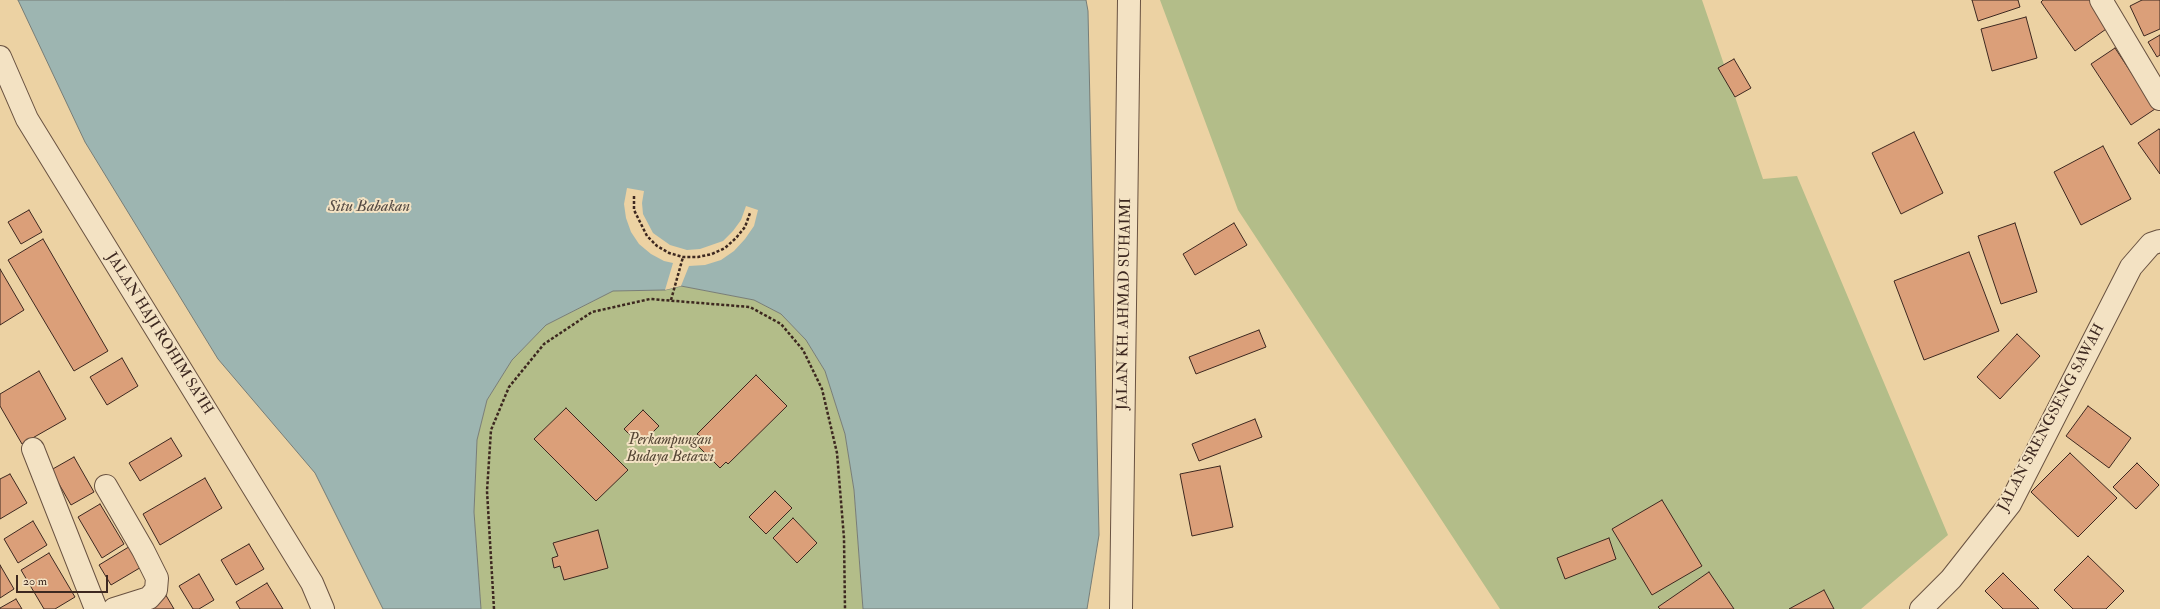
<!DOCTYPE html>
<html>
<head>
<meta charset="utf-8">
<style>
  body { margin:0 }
  #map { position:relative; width:2160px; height:609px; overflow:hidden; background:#ecd2a3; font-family:"IM FELL Double Pica",serif }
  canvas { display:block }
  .scale { position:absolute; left:16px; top:575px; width:92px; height:18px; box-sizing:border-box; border:2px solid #3d2820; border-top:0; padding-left:5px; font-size:12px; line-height:14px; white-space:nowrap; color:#3d2820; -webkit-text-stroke:3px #f3e2c3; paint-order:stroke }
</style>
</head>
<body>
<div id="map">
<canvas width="2160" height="609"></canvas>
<div class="scale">20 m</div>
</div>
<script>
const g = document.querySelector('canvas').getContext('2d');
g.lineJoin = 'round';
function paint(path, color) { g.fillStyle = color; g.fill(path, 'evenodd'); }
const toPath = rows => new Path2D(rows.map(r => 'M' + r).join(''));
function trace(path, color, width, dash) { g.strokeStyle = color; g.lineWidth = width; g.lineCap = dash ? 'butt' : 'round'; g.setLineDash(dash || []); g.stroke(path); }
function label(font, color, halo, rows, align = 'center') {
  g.font = font + ' "IM FELL Double Pica",serif'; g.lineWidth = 4; g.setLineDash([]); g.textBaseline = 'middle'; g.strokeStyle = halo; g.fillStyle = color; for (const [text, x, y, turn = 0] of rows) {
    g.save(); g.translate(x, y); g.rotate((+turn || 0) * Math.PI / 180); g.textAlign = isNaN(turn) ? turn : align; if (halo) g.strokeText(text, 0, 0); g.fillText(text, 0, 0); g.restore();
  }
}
paint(toPath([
  [1160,0,1702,0,1763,179,1797,176,1948,535,1861,609,1500,609,1238,210],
  [681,286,754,300,781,314,806,340,825,371,845,434,854,490,863,609,481,609,474,512,477,440,487,400,512,360,546,325,613,291,665,290]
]), '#b3bd89');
const water = toPath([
  [18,0,1086,0,1088,11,1099,535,1087,609,863,609,854,490,845,434,825,371,806,340,781,314,754,300,681,286,665,290,613,291,546,325,512,360,487,400,477,440,474,512,481,609,383,609,315,473,218,359,85,142,18,0]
]);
paint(water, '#9db5b1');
trace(water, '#777d77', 1);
paint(toPath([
  [627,188,644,191,642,203,643,214,653,233,670,245,687,250,700,249,723,241,733,231,741,220,746,206,758,210,754,226,745,239,734,251,721,260,705,265,689,266,681,286,665,290,673,263,664,261,651,254,639,244,631,232,626,218,624,204]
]), '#ecd2a3');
const building = toPath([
  [1972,0,2018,0,2020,7,1978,21,1972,0],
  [2043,0,2090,0,2109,27,2075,51,2041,2,2043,0],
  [2142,0,2160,0,2160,29,2144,36,2130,6,2142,0],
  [2026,17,2037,58,1992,71,1981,29,2026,17],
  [2160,35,2160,55,2157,57,2148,42,2160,35],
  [2115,48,2155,109,2131,125,2091,64,2115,48],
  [1734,59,1751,88,1735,97,1718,68,1734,59],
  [2159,129,2160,130,2160,174,2138,143,2159,129],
  [1914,132,1943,193,1901,214,1872,153,1914,132],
  [2103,146,2131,199,2081,225,2054,172,2103,146],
  [29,210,42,232,21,244,8,222,29,210],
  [1234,223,1247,245,1195,275,1183,254,1234,223],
  [2015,223,2037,292,2001,304,1978,236,2015,223],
  [43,239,108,351,74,371,8,260,43,239],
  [1969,252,1999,331,1924,360,1894,281,1969,252],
  [0,269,24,310,0,325,0,269],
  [1259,330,1266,347,1196,374,1189,357,1259,330],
  [2017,334,2040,356,2000,399,1977,377,2017,334],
  [122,358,138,386,107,405,90,377,122,358],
  [39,371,66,419,22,444,0,406,0,394,39,371],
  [756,375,787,406,728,464,726,462,720,468,695,443,701,437,697,434,756,375],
  [2088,406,2131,438,2109,468,2066,436,2088,406],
  [566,408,628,470,596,501,534,439,566,408],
  [643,410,659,426,640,445,624,429,643,410],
  [1255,419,1262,437,1199,461,1192,444,1255,419],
  [171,438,182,456,140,481,129,463,171,438],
  [2070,453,2117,498,2078,537,2031,492,2070,453],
  [74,457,94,492,71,505,51,470,74,457],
  [2137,463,2159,485,2136,509,2113,487,2137,463],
  [1220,466,1233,527,1192,536,1180,474,1220,466],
  [10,474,27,503,0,519,0,479,10,474],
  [205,478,222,508,160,545,143,514,205,478],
  [775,491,792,508,766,534,749,517,775,491],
  [1662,500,1702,566,1652,595,1612,529,1662,500],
  [100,504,124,544,102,558,78,517,100,504],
  [793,518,817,543,797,563,773,538,793,518],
  [33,521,47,545,18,563,4,539,33,521],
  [598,530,608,568,564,580,560,566,554,568,552,558,558,556,553,543,598,530],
  [1609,538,1616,559,1565,579,1557,558,1609,538],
  [249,544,264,569,236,585,221,560,249,544],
  [132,545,143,566,111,585,99,565,132,545],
  [49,553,75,597,55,609,44,609,21,570,49,553],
  [2088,556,2124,591,2106,609,2073,609,2054,590,2088,556],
  [0,565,14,589,0,598,0,565],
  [1709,572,1734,609,1660,609,1658,607,1709,572],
  [2003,573,2039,609,2003,609,1985,591,2003,573],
  [199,574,214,600,199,609,193,609,179,586,199,574],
  [267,583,283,609,240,609,236,602,267,583],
  [1824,590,1834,609,1789,609,1824,590],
  [164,592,174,609,146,609,164,592],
  [16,599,22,609,0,609,0,608,16,599]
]);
paint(building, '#db9f79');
trace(building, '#3d2820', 1);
const minor = toPath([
  [2101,0,2160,99],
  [0,57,27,119,312,583,323,609],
  [33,449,96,609],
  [106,486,143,550,157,578,156,590,149,598,114,609],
  [1121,609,1129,0]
]);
const tertiary = toPath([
  [1921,609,1951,579,2010,504,2131,267,2151,244,2160,241]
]);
trace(minor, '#695241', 24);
trace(tertiary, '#695241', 24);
trace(toPath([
  [634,196,634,210,647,236,657,246,669,253,683,257,698,257,712,254,725,248,736,238,745,227,750,213],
  [671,300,683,257],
  [494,609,487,491,491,430,509,387,544,344,592,312,650,299,750,307,781,324,803,350,822,389,837,453,844,538,845,609]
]), '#3d2820', 2.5, [3, 2]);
trace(minor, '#f3e2c3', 22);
trace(tertiary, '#f3e2c3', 22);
label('15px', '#3d2820', '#f3e2c3', [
  ["JALAN KH. AHMAD SUHAIMI",1125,304,-89],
  ["JALAN HAJI ROHIM SA'IH",159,334,58],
  ["JALAN SRENGSENG SAWAH",2052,418,-62]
]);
label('italic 15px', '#554635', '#f3e2c3', [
  ["Perkampungan",670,441],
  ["Budaya Betawi",670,458]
]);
label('italic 16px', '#554b44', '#f3e2c3', [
  ["Situ Babakan",369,208]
]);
</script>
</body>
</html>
